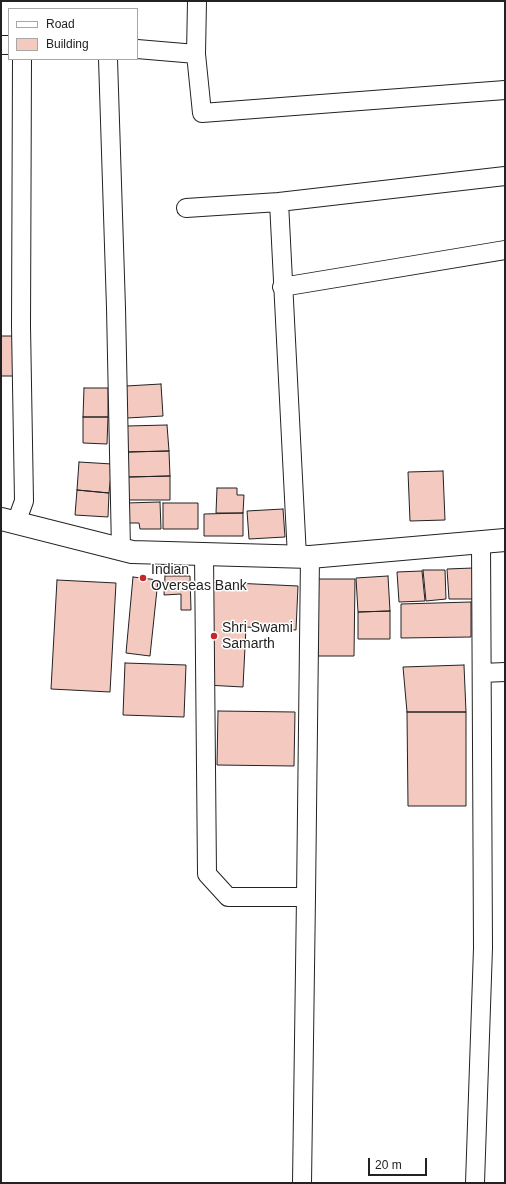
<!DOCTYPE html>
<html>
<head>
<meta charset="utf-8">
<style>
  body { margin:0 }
  #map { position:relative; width:506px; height:1184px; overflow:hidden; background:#fff; font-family:Arial,sans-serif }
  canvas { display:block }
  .frame { position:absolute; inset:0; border:2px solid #222; pointer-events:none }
  .legend { position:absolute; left:8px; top:8px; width:130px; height:52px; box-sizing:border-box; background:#fff; border:1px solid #a7a7a7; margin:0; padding:5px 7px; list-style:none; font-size:12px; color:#222 }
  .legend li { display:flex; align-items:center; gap:8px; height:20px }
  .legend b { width:20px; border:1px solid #a7a7a7 }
  .scale { position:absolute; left:368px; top:1158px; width:59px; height:18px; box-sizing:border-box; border:2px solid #222; border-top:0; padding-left:5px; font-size:12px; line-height:14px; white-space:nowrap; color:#222; -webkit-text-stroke:3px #fff; paint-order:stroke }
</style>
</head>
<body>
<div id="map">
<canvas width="506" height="1184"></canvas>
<div class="frame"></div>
<ul class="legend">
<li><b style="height:5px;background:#fff"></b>Road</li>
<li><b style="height:11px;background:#f3c9c0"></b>Building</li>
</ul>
<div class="scale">20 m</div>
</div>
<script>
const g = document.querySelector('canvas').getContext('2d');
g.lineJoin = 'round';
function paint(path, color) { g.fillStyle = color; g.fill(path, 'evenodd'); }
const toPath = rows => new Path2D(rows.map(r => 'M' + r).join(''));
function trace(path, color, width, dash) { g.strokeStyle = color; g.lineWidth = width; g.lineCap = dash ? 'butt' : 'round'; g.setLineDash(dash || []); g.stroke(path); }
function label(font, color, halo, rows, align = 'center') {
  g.font = font + ' Arial,sans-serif'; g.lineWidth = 3; g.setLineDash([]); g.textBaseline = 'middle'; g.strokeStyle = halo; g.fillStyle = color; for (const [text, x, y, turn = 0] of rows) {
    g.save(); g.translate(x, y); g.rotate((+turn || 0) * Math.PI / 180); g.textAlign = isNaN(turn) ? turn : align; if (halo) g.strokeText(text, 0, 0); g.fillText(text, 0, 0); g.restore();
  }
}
const building = toPath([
  [1,336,15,336,14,376,1,376,1,336],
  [161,384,163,416,127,418,126,386,161,384],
  [84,388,108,388,108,417,83,417,84,388],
  [83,417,108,417,107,444,83,443,83,417],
  [167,425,169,451,127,452,127,426,167,425],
  [169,451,170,476,128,477,127,452,169,451],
  [79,462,112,464,109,493,77,490,79,462],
  [443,471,445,520,410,521,408,472,443,471],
  [170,476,170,500,128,500,128,477,170,476],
  [217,488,237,488,237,495,244,495,243,513,216,513,217,488],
  [77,490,109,493,108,517,75,515,77,490],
  [160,502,161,529,140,529,139,523,126,523,126,503,160,502],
  [163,503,198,503,198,529,163,529,163,503],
  [283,509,285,537,249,539,247,511,283,509],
  [243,513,243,536,204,536,204,514,243,513],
  [473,568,473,599,449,599,447,569,473,568],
  [423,570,445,570,446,599,426,601,423,570],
  [422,571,425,601,399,602,397,572,422,571],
  [165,576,190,576,191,610,181,610,181,594,164,595,165,576],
  [388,576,390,611,358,612,356,578,388,576],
  [133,577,158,580,150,656,126,653,133,577],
  [318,579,355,579,354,656,318,656,318,579],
  [57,580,116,583,110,692,51,689,57,580],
  [212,582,298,586,296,630,246,627,243,687,206,685,212,582],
  [471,602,471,637,401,638,401,604,471,602],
  [390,611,390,639,358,639,358,612,390,611],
  [125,663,186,665,184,717,123,715,125,663],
  [464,665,466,712,407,712,403,667,464,665],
  [218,711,295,712,294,766,217,765,218,711],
  [407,712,466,712,466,806,408,806,407,712]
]);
paint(building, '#f3c9c0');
trace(building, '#222', 1);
const minor = toPath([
  [1,45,9,45],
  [137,49,196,54,202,113,505,90],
  [196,54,197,1],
  [108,59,116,308,121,549],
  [186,208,279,202],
  [282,287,505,250],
  [16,523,24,501,21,326,22,59],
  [204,554,207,874,228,897,306,897,310,557],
  [297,557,279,202,505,176],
  [482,673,505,672],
  [302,1183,306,897],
  [475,1183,483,948,481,542]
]);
const tertiary = toPath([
  [1,519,132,552,310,557,505,540]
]);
trace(minor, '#222', 20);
trace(tertiary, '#222', 24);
trace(minor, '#fff', 18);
trace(tertiary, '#fff', 22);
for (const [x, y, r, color] of [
  [143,578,4,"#c62828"],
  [214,636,4,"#c62828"]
]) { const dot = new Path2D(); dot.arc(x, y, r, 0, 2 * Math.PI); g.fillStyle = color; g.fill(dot); trace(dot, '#fff', 1.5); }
label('14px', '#222', '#fff', [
  ["Indian",151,570],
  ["Overseas Bank",151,586],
  ["Shri Swami",222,628],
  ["Samarth",222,644]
], 'left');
</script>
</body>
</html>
